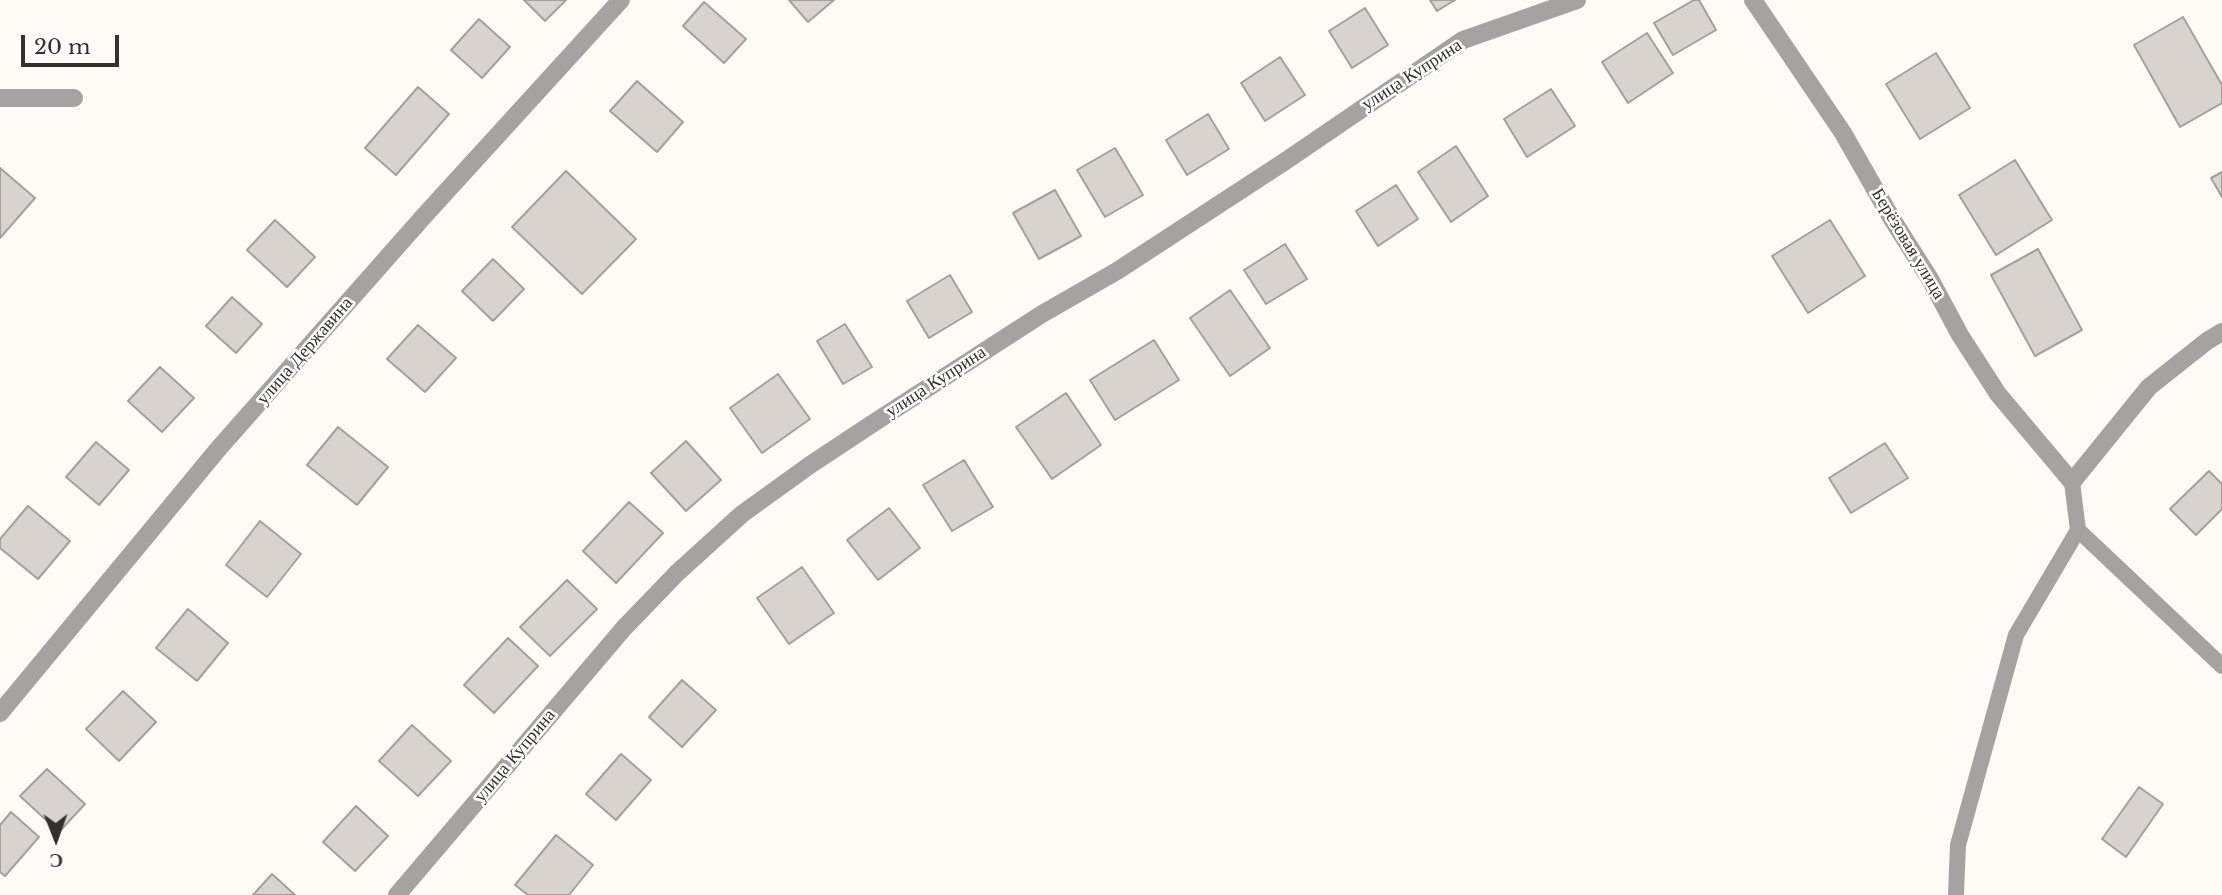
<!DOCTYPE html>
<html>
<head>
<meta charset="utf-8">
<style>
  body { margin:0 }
  #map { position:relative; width:2222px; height:895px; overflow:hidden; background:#fefaf5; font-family:"Libre Baskerville",serif }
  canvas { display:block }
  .north { position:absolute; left:21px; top:804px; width:70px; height:70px; -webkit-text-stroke:5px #fff; paint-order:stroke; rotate:179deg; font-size:19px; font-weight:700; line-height:28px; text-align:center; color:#32312f }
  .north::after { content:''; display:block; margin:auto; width:24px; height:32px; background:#32312f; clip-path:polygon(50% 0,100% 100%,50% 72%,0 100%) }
  .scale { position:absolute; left:21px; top:35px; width:98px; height:32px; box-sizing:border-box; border:4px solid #32312f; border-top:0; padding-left:9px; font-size:21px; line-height:24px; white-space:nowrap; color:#32312f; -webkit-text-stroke:5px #fff; paint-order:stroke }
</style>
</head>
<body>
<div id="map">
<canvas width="2222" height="895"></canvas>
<div class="north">С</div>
<div class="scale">20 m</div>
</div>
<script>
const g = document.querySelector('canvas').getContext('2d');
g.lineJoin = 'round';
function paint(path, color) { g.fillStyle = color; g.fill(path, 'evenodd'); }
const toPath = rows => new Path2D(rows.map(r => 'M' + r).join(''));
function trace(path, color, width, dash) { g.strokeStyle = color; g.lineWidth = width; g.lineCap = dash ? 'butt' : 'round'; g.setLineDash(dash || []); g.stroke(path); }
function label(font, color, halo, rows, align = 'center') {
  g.font = font + ' "Libre Baskerville",serif'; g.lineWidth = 5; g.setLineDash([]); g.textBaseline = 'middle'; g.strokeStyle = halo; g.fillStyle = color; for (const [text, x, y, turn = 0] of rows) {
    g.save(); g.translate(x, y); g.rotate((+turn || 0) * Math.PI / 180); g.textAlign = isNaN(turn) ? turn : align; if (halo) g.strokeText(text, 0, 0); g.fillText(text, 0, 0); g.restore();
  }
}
const building = toPath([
  [524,0,566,0,545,21,524,0],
  [789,0,834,0,808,22,789,0],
  [1430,0,1455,0,1437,11,1430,0],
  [1694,0,1699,0,1716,30,1673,55,1654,23,1694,0],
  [704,2,746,39,724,63,683,26,704,2],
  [1365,8,1388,45,1352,68,1329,31,1365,8],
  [2183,17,2222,85,2222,103,2180,127,2134,45,2183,17],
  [479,19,510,47,482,78,451,50,479,19],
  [1647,33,1673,73,1628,103,1602,62,1647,33],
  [1936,53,1970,108,1920,139,1886,84,1936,53],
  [1280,57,1305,95,1265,121,1241,83,1280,57],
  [637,81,683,122,657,152,610,111,637,81],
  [418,87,449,114,396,175,365,148,418,87],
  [1551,89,1575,126,1527,157,1504,119,1551,89],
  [1208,114,1229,149,1187,175,1166,140,1208,114],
  [1456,146,1488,196,1451,222,1418,172,1456,146],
  [1115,148,1143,195,1105,217,1077,170,1115,148],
  [2015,160,2052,220,1996,255,1959,195,2015,160],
  [0,168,35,198,0,238,0,168],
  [566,171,636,239,582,294,512,227,566,171],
  [2222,172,2222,197,2211,178,2222,172],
  [1396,185,1418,219,1378,246,1356,211,1396,185],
  [1055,190,1081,236,1039,259,1013,213,1055,190],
  [275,220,315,257,287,287,247,250,275,220],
  [1830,220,1865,276,1808,313,1772,256,1830,220],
  [1285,244,1307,279,1266,304,1244,270,1285,244],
  [2038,249,2082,330,2035,356,1991,275,2038,249],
  [493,259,524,289,493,321,462,291,493,259],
  [950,275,972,312,929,338,907,301,950,275],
  [1230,290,1270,348,1230,376,1190,318,1230,290],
  [232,297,262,324,236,353,206,326,232,297],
  [845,324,872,367,843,384,817,341,845,324],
  [418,325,456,358,425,392,387,359,418,325],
  [1154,340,1179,380,1115,420,1090,380,1154,340],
  [160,367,194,398,162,432,128,401,160,367],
  [778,374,810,419,762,453,730,408,778,374],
  [1066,393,1101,445,1052,479,1016,427,1066,393],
  [338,427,388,467,357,505,307,465,338,427],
  [686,441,721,480,686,511,651,473,686,441],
  [96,442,129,470,99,505,66,477,96,442],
  [1885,443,1908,478,1851,513,1829,478,1885,443],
  [964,460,993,507,952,531,923,485,964,460],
  [2209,471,2222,484,2222,509,2196,535,2170,509,2209,471],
  [629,502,663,533,616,583,583,551,629,502],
  [28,506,70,541,38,579,0,548,0,539,28,506],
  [889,508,920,548,878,580,847,540,889,508],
  [260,521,301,554,267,597,226,565,260,521],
  [802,567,834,613,789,644,757,598,802,567],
  [567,580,597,609,550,656,520,627,567,580],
  [188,609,228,643,197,681,156,648,188,609],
  [508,638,538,666,494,713,464,685,508,638],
  [682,680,716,710,682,747,649,717,682,680],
  [123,691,156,722,119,761,86,729,123,691],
  [412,725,451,761,418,796,379,761,412,725],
  [621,754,651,780,616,820,586,794,621,754],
  [47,769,85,804,59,832,20,796,47,769],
  [2139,787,2163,804,2126,857,2102,839,2139,787],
  [356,806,388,836,355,871,323,842,356,806],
  [11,812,39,837,5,876,0,872,0,825,11,812],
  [556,835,593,865,569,895,528,895,515,885,556,835],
  [272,874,295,895,253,895,272,874]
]);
paint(building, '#d9d3d0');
trace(building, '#a5a09d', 2);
trace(toPath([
  [2072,482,2078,530,2222,666],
  [1956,895,1958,845,2016,635,2078,530]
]), '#a4a3a1', 16);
trace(toPath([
  [1753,0,1843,133,1892,219,1930,279,1960,335,1998,394,2072,482,2149,387,2207,341,2222,332],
  [0,98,74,98],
  [0,713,219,448,424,216,621,0],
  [397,895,624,628,677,573,742,514,810,465,878,420,1042,314,1117,271,1284,162,1463,40,1577,0]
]), '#a4a3a1', 18);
label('18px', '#32312f', '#fff', [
  ["улица Куприна",1412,75,-33],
  ["Берёзовая улица",1908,244,59],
  ["улица Державина",305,351,-49],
  ["улица Куприна",936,382,-33],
  ["улица Куприна",515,756,-50]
]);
</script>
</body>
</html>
